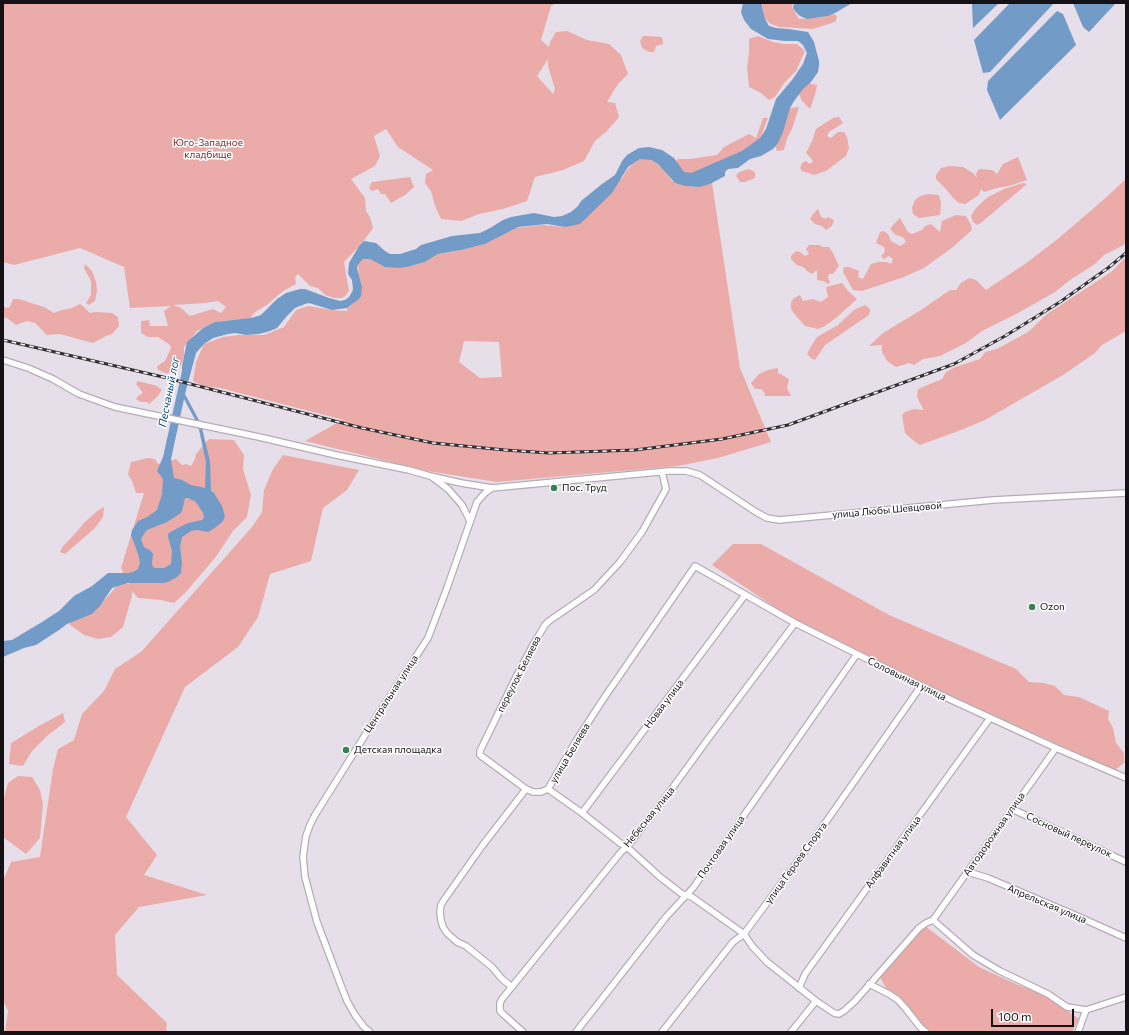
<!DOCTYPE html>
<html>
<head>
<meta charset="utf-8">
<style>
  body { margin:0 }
  #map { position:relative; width:1129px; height:1035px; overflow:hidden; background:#e6dee9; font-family:Commissioner,sans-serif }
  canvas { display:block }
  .frame { position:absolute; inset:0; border:4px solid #141215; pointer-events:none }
  .scale { position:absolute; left:991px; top:1009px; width:83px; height:18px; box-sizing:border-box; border:2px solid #141215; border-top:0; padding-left:5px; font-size:12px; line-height:14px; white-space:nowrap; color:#141215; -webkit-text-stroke:3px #fff; paint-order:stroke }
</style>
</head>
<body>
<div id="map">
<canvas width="1129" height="1035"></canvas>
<div class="frame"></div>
<div class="scale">100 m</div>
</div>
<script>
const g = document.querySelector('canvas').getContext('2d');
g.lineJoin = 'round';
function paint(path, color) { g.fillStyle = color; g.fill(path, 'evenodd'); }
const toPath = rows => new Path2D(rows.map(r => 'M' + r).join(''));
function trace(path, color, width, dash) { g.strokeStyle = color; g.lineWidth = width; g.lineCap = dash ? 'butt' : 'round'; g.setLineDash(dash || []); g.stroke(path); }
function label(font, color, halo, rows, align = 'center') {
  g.font = font + ' Commissioner,sans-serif'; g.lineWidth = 3; g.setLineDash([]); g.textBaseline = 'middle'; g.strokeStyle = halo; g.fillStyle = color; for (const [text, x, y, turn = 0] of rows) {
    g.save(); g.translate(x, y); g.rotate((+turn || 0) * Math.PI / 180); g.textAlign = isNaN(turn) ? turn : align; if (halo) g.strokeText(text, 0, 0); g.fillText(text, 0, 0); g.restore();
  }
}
paint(toPath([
  [3,3,557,3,551,6,541,40,549,47,550,42,556,32,567,31,587,40,609,44,621,55,628,74,618,84,607,102,615,103,619,117,607,131,595,141,584,161,563,170,535,177,527,201,503,209,479,214,461,221,441,219,435,206,431,191,425,183,426,174,433,170,398,147,386,129,374,136,380,156,375,166,351,179,365,198,366,211,370,217,373,228,362,243,344,262,349,291,346,295,342,298,334,298,325,295,318,288,310,286,298,274,295,277,296,284,283,291,268,304,254,313,250,319,221,321,209,325,197,331,184,347,184,355,182,363,178,369,173,368,168,374,158,370,157,366,165,361,171,348,170,345,158,337,148,337,141,333,141,321,149,320,150,326,168,326,164,311,171,306,130,308,124,267,80,248,14,265,3,262],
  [548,59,548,66,555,89,553,94,537,76],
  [218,301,226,307,221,313,213,309,190,316,181,308,173,305,205,303],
  [763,3,793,3,792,7,799,19,823,17,833,14,836,15,837,18,835,22,813,29,780,27,771,24,765,19,762,7],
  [643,36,647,36,662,37,663,44,656,46,654,52,649,52,642,48,640,41],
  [758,36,773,42,784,44,797,44,805,51,796,71,784,83,775,97,769,100,761,93,749,87,747,67,749,54,749,39],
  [808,83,817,85,815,95,810,109,802,101,798,92],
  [799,107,792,129,787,138,784,150,777,151,774,143,790,108],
  [839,117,843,123,829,132,827,136,831,138,838,132,844,132,847,137,849,148,846,156,826,171,814,175,802,171,800,168,802,163,806,161,810,164,813,161,810,157,806,153,812,141,816,129,833,118],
  [763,118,768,118,759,141,735,159,684,176,676,161,678,159,690,159,717,155,724,147,749,134,756,138],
  [1018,157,1027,180,1009,186,997,188,984,192,981,189,979,195,965,204,959,203,953,198,946,189,936,179,936,175,941,168,950,166,963,167,973,173,977,178,976,174,979,169,992,170,997,174,1003,164],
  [640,159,648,159,656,163,663,169,672,181,692,187,712,183,740,368,771,442,718,458,678,466,497,482,427,471,305,441,344,419,340,419,220,388,203,386,193,381,196,362,204,344,223,337,239,335,264,335,284,327,296,310,308,306,332,310,347,311,347,308,353,304,362,287,359,276,358,265,363,259,370,259,400,268,407,267,425,262,438,254,451,252,485,244,514,228,543,225,565,227,623,177,626,171,634,163],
  [464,341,499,342,502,377,480,378,459,362],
  [749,169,755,172,755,178,745,182,740,182,736,176,739,172],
  [410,177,414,187,405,195,391,203,385,194,381,194,378,189,372,191,369,188,372,182],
  [1126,179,1126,242,1124,245,1104,255,1095,264,1070,280,1055,292,1018,313,982,331,966,343,940,356,923,359,914,365,909,363,896,367,887,361,882,352,882,345,869,346,883,333,921,310,950,290,956,290,961,283,969,278,976,280,986,290,1025,264,1059,238,1102,201],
  [1023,183,1027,184,982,222,977,225,973,222,971,216,976,208,988,197,1004,189],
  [928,194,939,195,941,203,940,215,919,218,913,214,912,208,915,200,920,196],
  [818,209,821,217,826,219,828,217,834,220,832,226,826,230,822,226,815,224,810,219,813,214],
  [956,215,966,216,971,225,972,230,953,247,924,268,904,277,862,291,853,290,843,272,844,267,849,267,859,271,858,277,863,279,871,264,879,262,887,262,891,264,893,259,889,256,884,259,881,256,885,252,884,247,876,243,880,232,884,231,888,234,891,241,900,246,906,242,903,237,896,235,890,229,893,225,900,218,908,232,912,234,922,230,925,226,931,224,940,232,942,221],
  [809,245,819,245,823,247,829,247,833,253,839,266,833,274,829,274,828,278,830,282,828,284,823,281,817,280,817,270,812,274,807,271,803,267,797,265,791,259,791,256,796,251,800,252,805,256,809,254,806,249],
  [1126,257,1126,331,1102,345,1095,353,1063,375,985,420,961,430,920,445,914,441,905,433,902,415,905,412,914,409,924,410,917,397,918,389,942,379,946,372,955,367,980,359,985,352,997,349,1028,332,1047,314,1111,272],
  [85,264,92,271,96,282,97,290,95,301,89,305,86,303,91,295,91,281,84,268],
  [842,283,849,292,857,299,836,318,825,326,818,329,805,326,796,316,791,309,791,302,794,298,800,295,803,301,813,299,821,302,828,297,826,287],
  [13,299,19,299,44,307,54,313,62,310,72,308,80,304,85,308,90,313,96,312,112,313,118,317,119,326,112,334,106,336,93,343,60,334,47,335,35,323,27,321,16,325,7,318,3,317,3,305,6,308,10,307],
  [865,305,870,309,869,315,825,345,815,360,811,358,807,354,810,348,817,337,838,325,854,310],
  [778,368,778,373,786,377,789,380,787,388,791,396,765,396,764,392,761,389,755,389,751,383,759,374,768,370],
  [138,381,157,386,162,390,157,397,149,404,147,402,141,402,136,399,137,397,143,393,140,389,136,384],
  [209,439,234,440,244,455,243,469,251,495,247,517,233,531,215,558,185,593,174,603,161,600,138,598,132,591,132,596,123,627,111,637,98,639,84,635,69,624,71,622,92,614,116,587,125,584,129,584,121,568,144,493,136,493,132,481,128,474,131,462,148,458,155,459,158,464,176,459,182,465,186,464,191,466,195,459,196,454],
  [283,455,359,470,347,490,323,508,311,561,270,574,258,617,238,647,185,687,126,817,157,855,144,875,207,895,139,907,115,935,117,975,167,1023,166,1032,5,1032,8,1011,3,1000,3,881,11,862,40,857,53,769,58,749,74,740,82,714,104,691,115,669,141,652,252,527,262,512,264,490,273,469],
  [104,507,103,517,95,528,65,554,60,552,63,546,72,537,85,522,97,511],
  [733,544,761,544,889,615,1016,669,1029,682,1044,683,1055,686,1064,695,1079,697,1109,711,1108,719,1113,728,1116,743,1124,753,1124,763,1115,770,1006,721,890,668,828,638,776,608,712,565],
  [63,713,65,722,47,736,32,751,23,766,9,764,11,743,39,726],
  [18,776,32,777,40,790,43,804,40,838,26,854,3,837,3,817,4,813,3,810,3,805,5,794,8,783],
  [925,926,979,967,1018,985,1044,994,1068,1011,1079,1019,1072,1032,930,1032,921,1024,905,1002,886,988,880,977,914,937]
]), '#ebaca9');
paint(toPath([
  [743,3,762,3,762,7,765,19,769,26,776,28,788,29,808,32,814,42,819,61,819,65,818,72,811,82,803,89,794,101,790,108,783,132,778,143,773,149,761,156,750,159,738,168,728,169,725,172,725,176,721,178,710,184,699,187,685,186,675,183,658,164,651,160,640,159,628,167,612,193,580,224,565,227,547,224,518,227,485,244,461,250,438,254,425,262,407,267,400,268,385,267,370,259,363,259,358,265,357,268,362,287,361,296,359,299,347,308,332,310,309,303,305,304,295,308,287,316,277,328,270,331,259,334,246,335,235,333,228,334,213,338,204,344,196,353,185,394,201,424,210,461,211,491,214,493,222,506,225,516,223,521,215,528,208,532,197,530,191,531,182,537,180,547,182,562,181,573,177,577,168,582,162,583,128,583,112,588,100,606,92,614,67,624,59,630,36,645,24,648,3,657,3,641,12,640,42,622,59,611,74,596,92,586,108,573,128,573,133,572,138,569,140,562,137,551,131,535,132,530,138,521,147,517,157,510,162,494,163,479,157,471,163,457,182,371,182,366,187,342,203,328,215,322,251,318,261,315,277,299,286,293,300,289,305,289,329,298,340,301,345,300,349,297,353,290,352,280,348,274,349,263,359,246,364,241,376,243,385,251,390,254,400,254,416,249,421,245,452,236,480,233,490,228,503,220,511,217,534,213,554,217,562,216,571,212,578,206,581,201,602,184,615,175,622,161,627,155,639,148,649,147,662,150,674,158,684,172,691,173,742,151,760,138,766,129,776,99,792,80,803,64,807,53,803,45,798,41,785,41,768,39,751,29,744,20,741,12],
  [184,399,198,425,206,462,205,488,191,485,182,480,174,478,171,459],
  [185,498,188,498,196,502,203,513,204,518,202,520,188,523,170,532,168,534,168,537,172,551,171,564,164,568,155,568,153,567,152,564,153,554,151,551,144,547,141,539,144,534,147,530,167,522,181,513,182,511],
  [794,3,852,3,835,13,828,16,807,19,800,16,795,11,793,8],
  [972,3,999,3,973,28],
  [1010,3,1054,3,990,72,983,73,974,40],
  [1073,3,1116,3,1089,32,1083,27],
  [1057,11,1063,14,1076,45,1000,120,987,90,988,81]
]), '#739bc7');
const minor = toPath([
  [3,360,28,368,53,379,79,394,115,407,259,437,336,455,409,470,430,476,461,483,492,488,669,471,686,471,700,475,756,512,767,518,779,520,993,500,1126,493],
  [432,477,448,489,462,505,470,521],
  [526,789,480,755,480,751,516,677,533,645,545,625,549,621,594,590,620,562,642,532,666,489,662,472],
  [548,789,582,813,620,843,627,847,660,877,682,894,692,897,744,934,752,946,767,962,816,1001,834,1013,839,1014,844,1011,855,1001,919,928,926,923,933,920],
  [1012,809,1126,862],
  [582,813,745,595],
  [968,872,988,878,1077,916,1126,938],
  [933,920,1056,748],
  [933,920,973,955,1000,971,1048,994,1067,1007,1086,1010],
  [869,984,889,994,898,1000,906,1009,920,1027,926,1032],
  [512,987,502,979,492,967,466,946,457,942,447,933,443,927,441,920,440,912,441,905,444,900,482,846,526,789,533,792,541,792,548,789,576,741,604,698,695,566,795,623,921,686,1056,748,1126,778],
  [799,988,805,974,990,718],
  [370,1032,364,1027,355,1015,347,1001,340,983,317,922,305,877,303,857,306,836,310,825,315,815,377,716,428,638,447,588,477,502,485,493,492,488],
  [523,1032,503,1014,500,1011,500,1003,502,999,621,852,627,847,668,794,708,739,795,623],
  [576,1032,666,917,693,888,857,654],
  [662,1032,733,942,744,934,814,839,921,686],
  [791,1032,816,1001],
  [1078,1032,1086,1010,1126,997]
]);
trace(minor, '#b4acb7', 8);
trace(minor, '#fff', 5.5);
const rail = toPath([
  [3,340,163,377,362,428,433,443,505,450,549,453,635,450,722,439,788,425,954,364,1005,336,1060,302,1108,268,1126,253]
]);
trace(rail, '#322f33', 3);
trace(rail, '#fff', 1.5, [4.5]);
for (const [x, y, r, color] of [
  [554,488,4,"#358150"],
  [1032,607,4,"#358150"],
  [346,750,4,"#358150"]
]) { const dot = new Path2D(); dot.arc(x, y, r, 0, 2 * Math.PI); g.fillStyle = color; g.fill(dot); trace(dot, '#fff', 1.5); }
label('10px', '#76292a', '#fff', [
  ["Юго-Западное",208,143],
  ["кладбище",208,155]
]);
label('10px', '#141215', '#fff', [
  ["Пос. Труд",562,488],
  ["Ozon",1040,607],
  ["Детская площадка",354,750]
], 'left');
label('10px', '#141215', '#fff', [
  ["улица Любы Шевцовой",887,510,-5],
  ["переулок Беляева",519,674,-63],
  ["Соловьиная улица",907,679,26],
  ["Центральная улица",391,694,-57],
  ["Новая улица",664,704,-53],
  ["улица Беляева",570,753,-59],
  ["Небесная улица",649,817,-51],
  ["Автодорожная улица",994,834,-55],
  ["Сосновый переулок",1069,835,25],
  ["Почтовая улица",721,847,-55],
  ["Алфавитная улица",893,852,-54],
  ["улица Героев Спорта",796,863,-54],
  ["Апрельская улица",1047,904,23]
]);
label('italic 11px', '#09487e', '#fff', [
  ["Песчаный лог",169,392,-79]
]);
</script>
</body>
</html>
